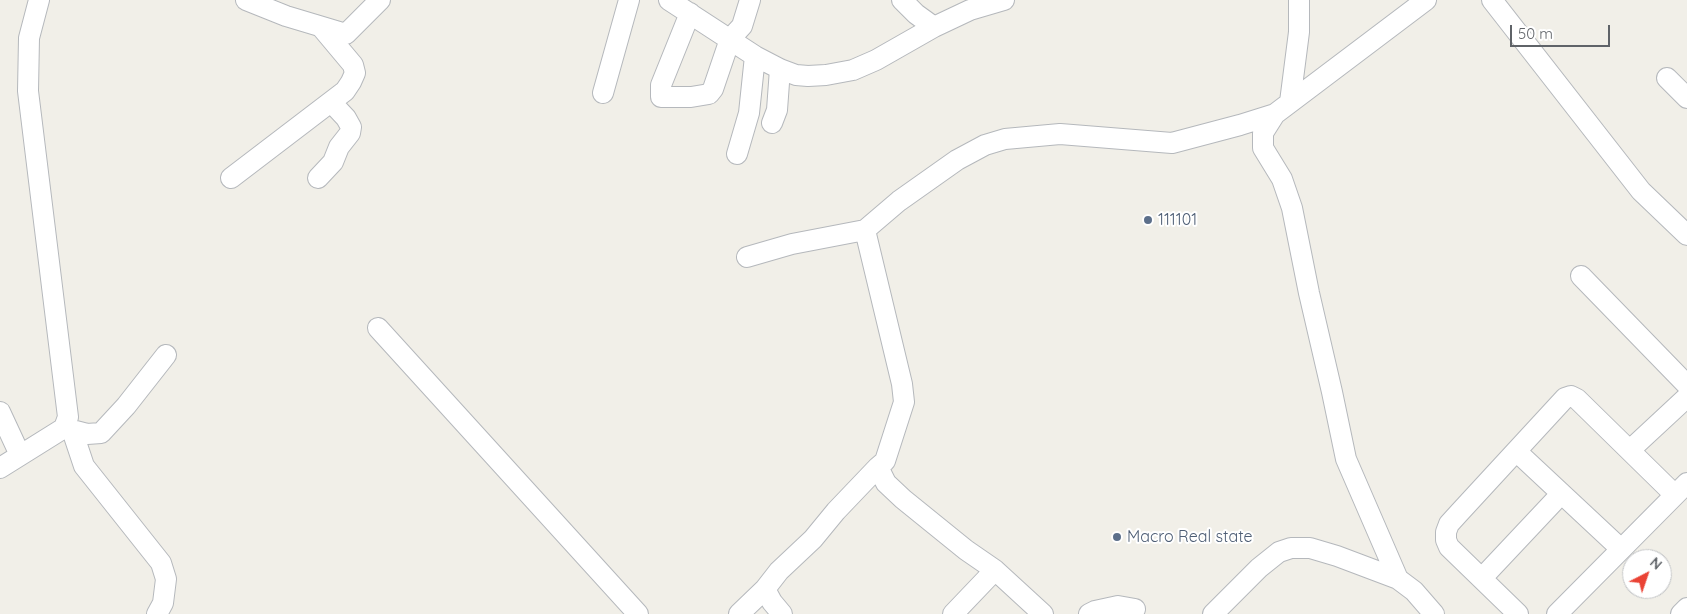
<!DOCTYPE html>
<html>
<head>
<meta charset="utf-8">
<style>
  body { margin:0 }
  #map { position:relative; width:1687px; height:614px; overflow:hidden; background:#f1efe8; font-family:Quicksand,sans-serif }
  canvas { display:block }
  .north { position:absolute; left:1622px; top:549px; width:50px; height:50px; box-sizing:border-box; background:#fff; border:1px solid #bfc1c3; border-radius:50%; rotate:41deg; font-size:14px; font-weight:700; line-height:20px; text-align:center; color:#5f6368 }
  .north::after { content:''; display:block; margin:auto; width:18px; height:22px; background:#ea4335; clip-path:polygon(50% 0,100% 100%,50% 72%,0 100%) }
  .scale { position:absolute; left:1510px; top:25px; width:100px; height:22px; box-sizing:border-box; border:2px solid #5f6368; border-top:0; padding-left:6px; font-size:15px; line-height:18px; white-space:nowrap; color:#5f6368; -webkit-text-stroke:4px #fff; paint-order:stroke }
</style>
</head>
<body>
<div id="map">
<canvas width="1687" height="614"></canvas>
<div class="north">N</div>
<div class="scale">50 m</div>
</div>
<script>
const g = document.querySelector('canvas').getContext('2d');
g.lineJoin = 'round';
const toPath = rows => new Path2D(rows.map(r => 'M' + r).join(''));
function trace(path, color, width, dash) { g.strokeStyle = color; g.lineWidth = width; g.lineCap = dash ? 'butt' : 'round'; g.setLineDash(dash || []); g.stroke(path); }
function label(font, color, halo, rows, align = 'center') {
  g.font = font + ' Quicksand,sans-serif'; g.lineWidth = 4; g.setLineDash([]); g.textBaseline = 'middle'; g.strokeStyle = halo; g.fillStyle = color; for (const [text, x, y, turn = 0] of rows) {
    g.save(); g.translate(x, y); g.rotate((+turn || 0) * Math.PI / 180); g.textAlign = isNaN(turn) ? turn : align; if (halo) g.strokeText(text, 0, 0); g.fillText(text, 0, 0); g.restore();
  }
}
const minor = toPath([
  [246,0,286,16,346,34,380,0],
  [669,0,755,56,780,69,796,75,808,76,826,75,853,70,876,60,934,27,970,10,1004,0],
  [902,0,916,14,934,27],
  [1492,0,1641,191,1687,235],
  [690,13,661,85,661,97,691,97,709,94,713,89,730,39,742,26,750,0],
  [1667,78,1687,98],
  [603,93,629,0],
  [1290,102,1299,32,1299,0],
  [772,123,777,110,780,69],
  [737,154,749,113,755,56],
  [231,178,345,91,351,82,355,73,353,65,322,28],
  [318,178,333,162,339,147,350,133,351,127,346,118,331,102],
  [865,230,902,384,904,402,885,461,878,467,886,483,903,499,966,550,995,570,1043,614],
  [747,257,792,244,865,230,899,201,957,160,985,145,1005,139,1060,134,1172,143,1240,125,1275,114],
  [1581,276,1687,385],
  [378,328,638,614],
  [0,412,20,455],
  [64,428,87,434,101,433,126,406,166,355],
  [72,430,84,466,161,563,166,579,163,603,157,614],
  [1630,450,1687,397],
  [1516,451,1621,549],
  [0,468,64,428,68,417,28,91,29,38,39,0],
  [1482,578,1561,494],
  [1398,579,1346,459,1332,392,1309,293,1292,208,1282,179,1263,148,1263,133,1275,114,1426,0],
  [765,589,772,602,782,614],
  [739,614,765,589,779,571,813,539,836,511,878,467],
  [953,614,995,570],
  [1089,614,1095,611,1118,606,1135,609],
  [1213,614,1259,568,1279,552,1291,548,1310,548,1337,556,1398,579,1414,591,1434,614],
  [1518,614,1449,547,1446,540,1446,532,1449,524,1459,513,1565,398,1571,396,1577,399,1675,495],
  [1557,614,1687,483],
  [1681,614,1687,608]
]);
trace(minor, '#b5b8bc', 22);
trace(minor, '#fff', 20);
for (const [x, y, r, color] of [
  [1148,220,5,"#5c6f8a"],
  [1117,537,5,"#5c6f8a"]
]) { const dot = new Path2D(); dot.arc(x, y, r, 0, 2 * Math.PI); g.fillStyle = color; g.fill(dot); trace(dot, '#fff', 2); }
label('16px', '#4e5e75', '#fff', [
  ["111101",1158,220],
  ["Macro Real state",1127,537]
], 'left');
</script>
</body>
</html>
